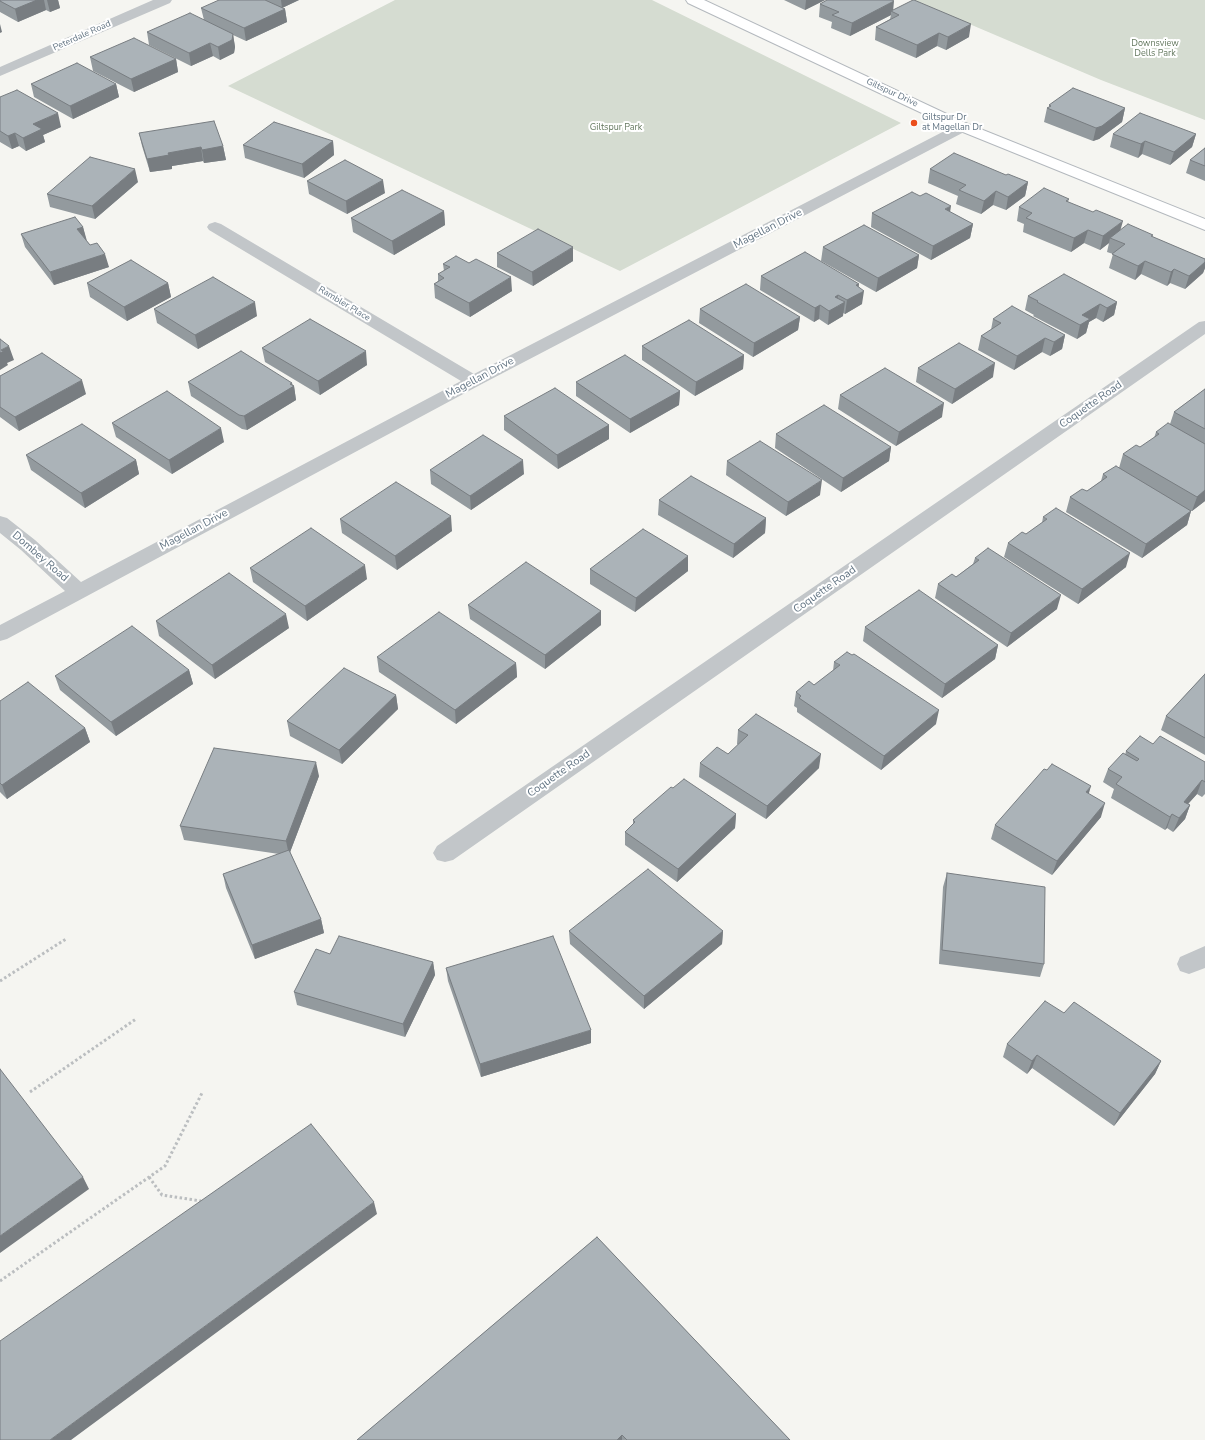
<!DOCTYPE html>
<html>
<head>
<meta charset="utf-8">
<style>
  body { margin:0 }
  canvas { display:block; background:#f5f5f1 }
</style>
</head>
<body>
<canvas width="1205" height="1440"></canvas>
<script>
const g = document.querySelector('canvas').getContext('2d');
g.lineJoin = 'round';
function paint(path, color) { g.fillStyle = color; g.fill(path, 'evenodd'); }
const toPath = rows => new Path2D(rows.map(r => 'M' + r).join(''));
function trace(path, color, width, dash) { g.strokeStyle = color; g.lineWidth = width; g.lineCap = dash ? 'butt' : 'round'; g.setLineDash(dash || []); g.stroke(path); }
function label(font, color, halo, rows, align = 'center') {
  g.font = font + ' "Nunito Sans",sans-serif'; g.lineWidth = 4; g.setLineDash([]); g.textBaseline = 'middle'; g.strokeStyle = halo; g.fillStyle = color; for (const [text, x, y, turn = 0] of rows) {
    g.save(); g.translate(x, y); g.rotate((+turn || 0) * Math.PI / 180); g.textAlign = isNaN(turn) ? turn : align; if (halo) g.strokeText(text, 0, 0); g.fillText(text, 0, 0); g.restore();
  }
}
paint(toPath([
  [395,0,652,0,901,123,620,271,228,86],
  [913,0,1205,0,1205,120,1101,80]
]), '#d5dcd1');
const secondary = toPath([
  [686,0,704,0,968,124,1205,219,1205,230,958,130,688,3,686,0]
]);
trace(secondary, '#b4b9be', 2);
trace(toPath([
  [0,981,66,939],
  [30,1092,136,1019],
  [149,1177,162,1195,201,1201],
  [0,1281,165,1166,202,1093]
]), '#bbbec0', 3, [2.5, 2.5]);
paint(toPath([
  [153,0,172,0,170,3,0,76,0,67,153,0],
  [963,122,968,124,971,127,968,130,480,385,7,639,0,641,0,625,65,591,21,550,0,533,0,516,7,518,35,540,81,582,461,381,209,230,207,227,209,224,215,222,221,224,474,374,958,124,963,122],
  [1205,321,1205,334,453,860,445,862,437,860,433,853,437,846,1199,322,1205,321],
  [1205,946,1205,968,1189,974,1180,971,1177,964,1180,957,1205,946]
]), '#c2c6c9');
paint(secondary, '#fff');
paint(toPath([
  [0,0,58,0,60,8,50,12,46,10,18,22,0,12],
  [266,0,299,0,282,8,285,9,287,22,246,41,233,35,235,47,234,53,220,60,213,56,191,66,149,45,147,32,204,20,201,8],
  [784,0,825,0,805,10],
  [820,4,893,11,969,37,946,50,937,46,916,58,875,40,876,27,890,19,891,15,850,36,831,28,832,22,819,17],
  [90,57,176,59,178,72,134,92,93,71],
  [31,84,116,84,119,97,73,119,34,97],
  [0,97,61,127,43,135,45,142,26,151,19,146,12,149,0,142],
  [1049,105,1125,108,1122,122,1099,139,1093,141,1044,122,1047,108,1049,107],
  [139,133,223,146,226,160,204,163,203,161,172,166,172,169,150,172,142,146],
  [1113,134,1196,134,1192,147,1170,165,1142,154,1138,158,1110,147],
  [333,141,334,155,304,178,245,158,243,145],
  [1205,148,1205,181,1186,173,1190,160],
  [930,169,1006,175,1028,182,1025,196,1006,210,993,205,981,214,956,204,958,196,928,183],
  [307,181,385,193,347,214,309,194],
  [138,182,95,219,50,207,47,194],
  [1069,199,1068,202,1120,230,1152,237,1205,259,1205,268,1203,273,1185,289,1170,283,1167,286,1141,274,1135,280,1109,268,1113,254,1107,252,1109,243,1100,250,1084,243,1071,252,1023,232,1024,224,1017,221,1019,207],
  [444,211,445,225,394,255,353,232,351,218],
  [950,212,973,224,970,238,931,260,871,227,872,213],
  [83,227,86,240,109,267,54,285,25,247,21,234],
  [823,247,919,255,917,268,876,292,821,261],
  [497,253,573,261,533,286,497,267],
  [443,264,512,291,470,317,435,298,434,284,438,281,438,274,444,271],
  [761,276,859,287,862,304,845,314,843,313,843,316,828,325,819,319,814,322,760,290],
  [87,283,168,283,171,297,127,321,90,297],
  [1028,296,1117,302,1114,315,1103,322,1096,318,1089,322,1086,333,1077,339,1033,316,1034,315,1025,310],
  [154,309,257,316,198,349,157,323],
  [700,309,800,317,798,330,753,357,699,323],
  [993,319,1065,335,1062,349,1050,356,1042,352,1014,370,978,350,981,336,991,330],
  [642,346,744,355,743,369,695,396,642,360],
  [262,348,367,365,320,395,265,362],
  [918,368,993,377,952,404,916,382],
  [0,376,86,394,19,431,0,417],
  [188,382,292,385,294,386,296,400,247,430,242,429,191,396],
  [576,382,680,391,679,405,630,433,576,396],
  [1205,389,1205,501,1192,511,1191,511,1187,525,1142,558,1066,512,1070,497,1087,491,1101,481,1103,474,1119,468,1123,454,1140,447,1154,438,1156,432,1170,424,1174,412],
  [840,395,942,417,896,446,838,409],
  [504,416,609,425,609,439,558,469,504,430],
  [112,423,224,442,172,474,116,437],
  [776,434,891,447,889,461,841,492,775,448],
  [26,455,136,460,139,474,85,508,31,470],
  [727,461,820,495,786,516,726,475],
  [430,470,524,474,471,510,431,484],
  [659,500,766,518,765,533,733,558,658,515],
  [1043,517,1126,567,1078,604,1004,557,1008,543,1026,534,1042,523],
  [340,519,452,531,397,570,342,533],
  [688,556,688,571,635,612,590,584,590,569],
  [975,558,1057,609,1007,647,935,598,938,584,956,577,973,564],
  [250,568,367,579,307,621,253,582],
  [468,605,601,611,601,625,545,669,470,619],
  [156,621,289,628,215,679,159,636],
  [865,627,998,645,995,659,942,698,863,641],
  [377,657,516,663,517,677,456,724,379,672],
  [834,662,936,724,881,770,797,712,797,708,794,706,796,692,814,685,833,671],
  [189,670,193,684,116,736,60,690,55,676],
  [1205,674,1205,755,1161,730,1166,716],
  [396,695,398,709,342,764,290,736,287,721],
  [0,701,85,728,90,742,7,799,0,792],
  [738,730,819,768,766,819,699,777,700,763,728,754,738,745,737,744],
  [1153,744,1205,762,1205,794,1202,797,1197,794,1188,804,1190,805,1185,819,1173,832,1167,828,1165,830,1111,798,1114,789,1103,782,1108,769,1125,755,1126,751],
  [319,776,290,852,321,919,324,933,255,959,226,888,223,874,279,854,184,840,180,826],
  [673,788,736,814,735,828,677,882,625,845,625,832,633,824,633,820],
  [1089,794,1101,817,1052,875,991,839,995,825],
  [947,873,1044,964,1040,977,939,964,943,887],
  [569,931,723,931,722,944,644,1009,570,944],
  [330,954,433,962,435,975,405,1037,297,1005,294,992],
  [446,968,591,1043,481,1077,448,981],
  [1064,1013,1161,1061,1155,1074,1114,1126,1032,1068,1027,1074,1003,1057,1007,1044],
  [597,1237,790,1440,357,1440]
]), '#939a9e');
paint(toPath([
  [37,0,44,0,46,10,18,22,15,9],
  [47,0,58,0,60,8,50,12],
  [281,0,299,0,282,8],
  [806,0,825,0,805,10],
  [894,1,893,12,891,11,891,15,850,36,852,23],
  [285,9,287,22,246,41,244,28],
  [0,24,2,32,0,33],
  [971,24,969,37,946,50,948,37],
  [939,33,937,46,916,58,917,45],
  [233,34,235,47,234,53,220,60,218,47],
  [210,43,213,56,191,66,189,53],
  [176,59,178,72,134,92,131,79],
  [116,84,119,97,73,119,70,106],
  [1125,108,1122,122,1099,139,1093,141,1096,128],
  [58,113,61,127,43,135,45,142,26,151,23,138,33,124],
  [15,133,19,146,12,149,8,136],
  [1196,134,1192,147,1170,165,1174,152],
  [333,141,334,155,304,178,302,164],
  [1145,141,1142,154,1138,158,1141,144],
  [223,146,226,160,204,163,202,150],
  [201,147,203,161,172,166,172,169,150,172,147,159,168,153],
  [135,169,138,182,95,219,92,206],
  [383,180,385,193,347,214,346,201],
  [1028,182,1025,196,1006,210,1008,197],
  [996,191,993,205,981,214,984,201],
  [951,206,949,219,945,209],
  [444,211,445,225,394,255,392,241],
  [1123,221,1119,235,1110,238,1109,243,1100,250,1103,236],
  [973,224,970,238,931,260,933,246],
  [83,227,87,241,77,229],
  [1088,230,1084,243,1071,252,1074,238],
  [573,247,573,261,533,286,532,272],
  [105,254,109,267,54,285,50,272],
  [919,255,917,268,876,292,878,278],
  [1145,261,1141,274,1135,280,1138,266],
  [1205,262,1205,268,1203,273,1185,289,1189,276],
  [1174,269,1170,283,1167,286,1171,272],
  [511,277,512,291,470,317,469,303],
  [168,283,171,297,127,321,124,307],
  [859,284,858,294,864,291,862,304,845,314,847,300,856,285],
  [838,295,837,307,845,302,843,316,828,325,829,311,835,297],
  [255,302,257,316,198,349,195,335],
  [1117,302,1114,315,1103,322,1107,308],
  [1100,304,1096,318,1089,322,1086,333,1077,339,1080,325,1082,315],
  [820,305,819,319,814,322,815,308],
  [800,317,798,330,753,357,754,343],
  [1065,335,1062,349,1050,356,1054,342],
  [1045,338,1042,352,1014,370,1017,356],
  [9,346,14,360,7,363,8,365,0,370,0,353,1,350],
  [366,351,367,365,320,395,318,381],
  [744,355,743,369,695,396,696,382],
  [995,363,993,377,952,404,955,389],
  [82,380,86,394,19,431,15,417],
  [292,383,293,386,294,386,296,400,247,430,244,416],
  [680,391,679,405,630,433,630,419],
  [944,403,942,417,896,446,899,432],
  [609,425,609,439,558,469,557,455],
  [221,428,224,442,172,474,169,460],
  [891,447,889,461,841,492,843,478],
  [136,460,139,474,85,508,81,493],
  [523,460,524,474,471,510,470,496],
  [822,480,820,495,786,516,788,502],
  [1205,490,1205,501,1192,511,1197,497],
  [1191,511,1187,525,1142,558,1146,544],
  [451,516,452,531,397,570,395,556],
  [766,518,765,533,733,558,734,544],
  [1130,553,1126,567,1078,604,1082,589],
  [688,556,688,571,635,612,636,598],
  [365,565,367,579,307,621,305,606],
  [1061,595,1057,609,1007,647,1011,633],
  [601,611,601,625,545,669,545,655],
  [286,614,289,628,215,679,212,665],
  [998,645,995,659,942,698,945,684],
  [516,663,517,677,456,724,455,710],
  [189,670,193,684,116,736,111,722],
  [396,695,398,709,342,764,339,750],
  [939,710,936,724,881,770,884,756],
  [85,728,90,742,7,799,2,785],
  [821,754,819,768,766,819,767,806],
  [316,762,319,776,289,855,286,841],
  [1202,780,1197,794,1178,815,1184,802],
  [1091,786,1087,800,1086,792],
  [1105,803,1101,817,1052,875,1057,861],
  [1190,805,1185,819,1173,832,1179,818],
  [736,814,735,828,677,882,678,869],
  [1172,814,1167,828,1165,830,1170,817],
  [321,919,324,933,255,959,252,945],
  [723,931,722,944,644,1009,644,996],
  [433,962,435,975,405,1037,403,1024],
  [591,1030,591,1043,481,1077,480,1064],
  [1037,1055,1032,1068,1027,1074,1032,1061],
  [1161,1061,1155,1074,1114,1126,1120,1113],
  [83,1177,89,1189,0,1253,0,1236],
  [374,1202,377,1214,71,1440,50,1440],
  [622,1435,622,1440,617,1440]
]), '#787d81');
const building = toPath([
  [0,0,37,0,15,9,0,1,0,0],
  [219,0,265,0,285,9,244,28,201,8,219,0],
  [827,0,892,0,894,1,852,23,832,15,839,12,820,4,827,0],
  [913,0,914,0,971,24,948,37,939,33,917,45,876,27,899,15,891,11,913,0],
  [190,13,233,34,232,40,218,47,210,43,189,53,147,32,190,13],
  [134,38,176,59,131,79,90,57,134,38],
  [77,63,116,84,70,106,31,84,77,63],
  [1073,88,1125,108,1102,126,1096,128,1047,108,1051,106,1049,105,1073,88],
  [17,90,58,113,33,124,42,129,23,138,15,133,8,136,0,131,0,97,17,90],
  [1140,113,1196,134,1174,152,1145,141,1141,144,1113,134,1140,113],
  [214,121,223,146,202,150,201,147,168,153,169,155,147,159,139,133,214,121],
  [274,122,333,141,302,164,243,145,274,122],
  [1205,148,1205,166,1190,160,1205,148],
  [954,153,1006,175,1008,174,1028,182,1008,197,996,191,984,201,959,190,966,185,930,169,954,153],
  [90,157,135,169,92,206,47,194,90,157],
  [345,160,383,180,346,201,307,181,345,160],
  [1044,188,1069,199,1066,201,1093,212,1096,210,1123,221,1103,236,1088,230,1074,238,1026,218,1032,213,1019,207,1044,188],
  [402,190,444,211,392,241,351,218,402,190],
  [912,192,920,196,926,193,951,206,945,209,973,224,933,246,872,213,912,192],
  [75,217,83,227,77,229,90,245,97,243,105,254,50,272,21,234,75,217],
  [1128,224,1153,235,1151,236,1205,259,1205,262,1189,276,1174,269,1171,272,1145,261,1138,266,1112,254,1125,244,1110,238,1128,224],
  [864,225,919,255,878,278,823,247,864,225],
  [538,229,573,247,532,272,497,253,538,229],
  [805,252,859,284,856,285,864,291,847,300,838,295,835,297,845,302,829,311,820,305,815,308,761,276,805,252],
  [456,256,469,263,476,259,511,277,469,303,434,284,444,278,438,274,450,267,443,264,456,256],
  [131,260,168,283,124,307,87,283,131,260],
  [1064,274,1117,302,1107,308,1100,304,1082,315,1090,319,1080,325,1037,302,1038,301,1028,296,1064,274],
  [213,277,255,302,195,335,154,309,213,277],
  [746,284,800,317,754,343,700,309,746,284],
  [1012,306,1065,335,1054,342,1045,338,1017,356,981,336,1001,323,993,319,1012,306],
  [310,319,366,351,318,381,262,348,310,319],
  [689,320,744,355,696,382,642,346,689,320],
  [0,339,9,346,1,350,4,351,0,353,0,339],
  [959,343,995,363,955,389,918,368,959,343],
  [241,351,292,383,290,384,294,386,244,416,239,415,188,382,241,351],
  [42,353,82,380,15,417,0,407,0,376,42,353],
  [625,355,680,391,630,419,576,382,625,355],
  [885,368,944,403,899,432,840,395,885,368],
  [555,388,609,425,557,455,504,416,555,388],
  [1205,389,1205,429,1174,412,1205,389],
  [167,391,221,428,169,460,112,423,167,391],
  [824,405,891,447,843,478,776,434,824,405],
  [1168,423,1205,444,1205,490,1197,497,1123,454,1136,445,1140,447,1159,434,1156,432,1168,423],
  [82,424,136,460,81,493,26,455,82,424],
  [483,435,523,460,470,496,430,470,483,435],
  [760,441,822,480,788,502,727,461,760,441],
  [1116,466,1191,511,1146,544,1070,497,1082,489,1087,491,1107,477,1103,474,1116,466],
  [691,476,766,518,734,544,659,500,691,476],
  [396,482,451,516,395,556,340,519,396,482],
  [1056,508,1130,553,1082,589,1008,543,1022,532,1026,534,1047,519,1043,517,1056,508],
  [311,528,365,565,305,606,250,568,311,528],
  [643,529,688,556,636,598,590,569,643,529],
  [988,548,1061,595,1011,633,938,584,952,574,956,577,979,560,975,558,988,548],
  [526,562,601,611,545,655,468,605,526,562],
  [229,573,286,614,212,665,156,621,229,573],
  [919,590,998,645,945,684,865,627,919,590],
  [439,612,516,663,455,710,377,657,439,612],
  [132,626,189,670,111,722,55,676,132,626],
  [847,652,852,655,854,654,939,710,884,756,799,698,801,696,796,692,809,681,814,685,840,665,834,662,847,652],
  [344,668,396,695,339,750,287,721,344,668],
  [1205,674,1205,738,1166,716,1205,674],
  [28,682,85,728,2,785,0,783,0,701,28,682],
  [756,714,821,754,767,806,700,763,717,747,728,754,748,735,738,730,756,714],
  [1140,736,1153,744,1160,736,1205,762,1205,782,1202,780,1184,802,1190,805,1179,818,1172,814,1170,817,1116,784,1122,777,1108,769,1123,753,1137,761,1139,759,1126,751,1140,736],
  [214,748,316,762,286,841,180,826,214,748],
  [1052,764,1091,786,1086,792,1105,803,1057,861,995,825,1044,769,1047,770,1052,764],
  [684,779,736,814,678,869,625,832,635,822,633,820,671,787,673,788,684,779],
  [289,850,321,919,252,945,223,874,289,850],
  [648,869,723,931,644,996,569,931,648,869],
  [947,873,1045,887,1044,964,942,950,947,873],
  [339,936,433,962,403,1024,294,992,316,949,330,954,339,936],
  [553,936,591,1030,480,1064,446,968,553,936],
  [1045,1001,1064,1013,1074,1002,1161,1061,1120,1113,1037,1055,1032,1061,1007,1044,1045,1001],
  [0,1069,83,1177,0,1236,0,1069],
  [311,1124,374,1202,50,1440,0,1440,0,1341,311,1124],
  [597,1237,790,1440,627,1440,622,1435,617,1440,357,1440,597,1237]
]);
paint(building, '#abb3b8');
trace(building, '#787d81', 1);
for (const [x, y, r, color] of [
  [914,123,4,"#eb4e1b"]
]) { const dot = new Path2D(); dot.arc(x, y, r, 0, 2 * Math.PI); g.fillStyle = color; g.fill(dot); trace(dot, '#fff', 1.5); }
label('9px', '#627483', '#fff', [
  ["Peterdale Road",82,36,-24],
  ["Giltspur Drive",892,93,25],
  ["Rambler Place",344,304,31]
]);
label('9px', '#667a61', '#fff', [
  ["Downsview",1155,44],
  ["Dells Park",1155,54],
  ["Giltspur Park",616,128]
]);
label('9px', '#627483', '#fff', [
  ["Giltspur Dr",922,118],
  ["at Magellan Dr",922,128]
], 'left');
label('11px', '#627483', '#fff', [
  ["Magellan Drive",768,229,-27],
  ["Magellan Drive",480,378,-28],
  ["Coquette Road",1091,405,-35],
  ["Magellan Drive",194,530,-28],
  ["Dombey Road",40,557,41],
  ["Coquette Road",825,590,-35],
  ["Coquette Road",559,774,-35]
]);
</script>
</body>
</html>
